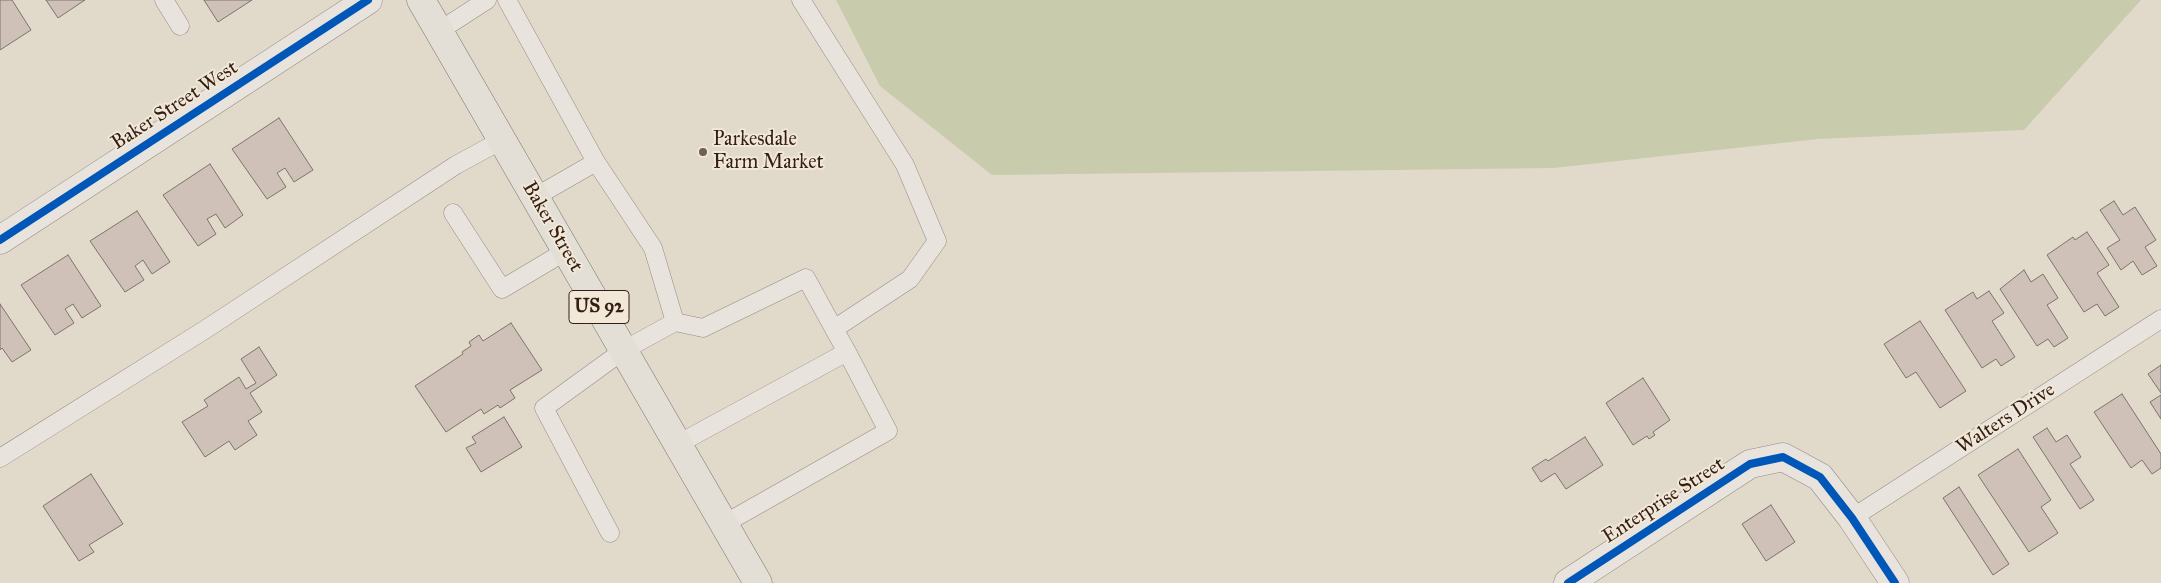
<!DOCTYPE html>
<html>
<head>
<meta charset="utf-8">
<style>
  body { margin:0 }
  canvas { display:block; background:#e1d9ca }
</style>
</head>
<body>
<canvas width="2161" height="583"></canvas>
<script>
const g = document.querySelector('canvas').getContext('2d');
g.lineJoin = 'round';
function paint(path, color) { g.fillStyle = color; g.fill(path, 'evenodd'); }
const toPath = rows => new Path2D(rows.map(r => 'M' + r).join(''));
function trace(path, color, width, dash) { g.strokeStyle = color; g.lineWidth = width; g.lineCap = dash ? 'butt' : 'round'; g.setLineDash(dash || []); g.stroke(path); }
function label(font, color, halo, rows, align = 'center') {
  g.font = font + ' "IM FELL Great Primer",serif'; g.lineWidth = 4; g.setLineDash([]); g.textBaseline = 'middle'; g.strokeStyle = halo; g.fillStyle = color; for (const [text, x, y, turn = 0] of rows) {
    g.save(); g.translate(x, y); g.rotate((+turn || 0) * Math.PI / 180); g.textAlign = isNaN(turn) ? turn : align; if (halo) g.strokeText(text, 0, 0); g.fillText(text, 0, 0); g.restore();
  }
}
paint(toPath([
  [836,0,2141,0,2024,130,1818,139,1554,168,992,175,880,86]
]), '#c9ccac');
const building = toPath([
  [0,0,12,0,31,30,0,50,0,0],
  [46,0,85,0,58,18,46,0],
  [204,0,252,0,218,22,204,0],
  [279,118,313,170,294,182,285,168,277,173,286,187,267,199,232,149,279,118],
  [210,164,243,215,225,228,216,214,207,219,216,234,198,246,163,195,210,164],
  [2114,201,2123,215,2135,207,2156,240,2145,247,2157,266,2142,275,2133,261,2121,270,2107,248,2120,240,2100,210,2114,201],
  [137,211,170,262,152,274,143,260,135,266,144,280,125,292,90,241,137,211],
  [2087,232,2109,265,2097,273,2119,307,2105,316,2097,304,2084,312,2047,255,2073,237,2075,240,2087,232],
  [68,255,101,306,82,318,73,304,65,309,74,323,55,335,21,285,68,255],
  [2024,270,2031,282,2043,274,2058,298,2047,305,2068,338,2054,347,2048,339,2037,346,2000,289,2024,270],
  [1989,291,2004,313,1992,321,2015,357,2001,366,1996,359,1982,368,1945,310,1973,292,1977,299,1989,291],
  [0,304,31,350,12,362,2,348,0,350,0,304],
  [1920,321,1966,391,1940,408,1916,372,1906,378,1884,344,1920,321],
  [511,323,542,370,510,390,515,398,500,408,498,405,484,414,481,409,446,432,415,386,463,354,462,352,471,346,469,342,479,335,483,341,511,323],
  [259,347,277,375,250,393,262,412,248,421,257,435,235,450,229,441,205,457,182,422,208,406,204,400,239,377,246,389,256,383,241,359,259,347],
  [2161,365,2161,393,2148,374,2161,365],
  [1643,378,1670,420,1653,432,1655,435,1649,439,1647,436,1633,445,1606,403,1643,378],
  [2122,394,2161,454,2161,468,2152,474,2142,460,2131,468,2094,412,2122,394],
  [2161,395,2161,419,2150,402,2161,395],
  [504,417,522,447,481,472,466,448,476,443,472,437,504,417],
  [2047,428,2056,442,2067,435,2081,457,2070,464,2094,500,2080,509,2033,437,2047,428],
  [1585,437,1603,465,1566,489,1555,473,1541,482,1532,468,1546,459,1548,461,1585,437],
  [2018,449,2051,500,2041,507,2058,533,2029,552,1978,475,2018,449],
  [91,474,123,524,89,545,94,552,79,561,43,506,91,474],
  [1959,487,2009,564,1993,575,1943,498,1959,487],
  [1771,505,1795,542,1766,561,1742,524,1771,505]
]);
paint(building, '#cfc1b7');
trace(building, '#7c746c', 1);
const service = toPath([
  [164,0,180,26],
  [507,0,596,162,653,248,675,322,624,350,544,408,610,533],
  [439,31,487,0],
  [535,197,596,162],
  [453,213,502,289,566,251],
  [675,322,703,328,806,278,834,329],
  [678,444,847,352,834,329,910,279,937,241,905,165,801,0],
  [0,458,206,329,456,165,502,140],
  [1852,518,2161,319],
  [724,524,888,431,847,352]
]);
const minor = toPath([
  [0,240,368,0],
  [1568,583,1750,464,1783,457,1820,477,1852,518,1895,583]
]);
const primary = toPath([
  [421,0,758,583]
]);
trace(service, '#958d84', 19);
trace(minor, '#958d84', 29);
trace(primary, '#7c746c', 29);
trace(service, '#e8e3dc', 18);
trace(minor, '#e8e3dc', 28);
trace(primary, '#e4dfd6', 28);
trace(toPath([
  [0,240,368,0],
  [1568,583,1750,464,1783,457,1820,477,1852,518,1895,583]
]), '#0057b8', 8);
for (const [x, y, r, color] of [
  [703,152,5,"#705f54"]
]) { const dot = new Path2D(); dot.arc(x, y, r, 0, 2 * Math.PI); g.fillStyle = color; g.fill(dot); trace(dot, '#f1e8d7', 2); }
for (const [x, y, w] of [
  [599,307,60]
]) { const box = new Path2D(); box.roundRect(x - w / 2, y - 16.5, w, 33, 4); g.fillStyle = '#f1e8d7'; g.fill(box); trace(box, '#331d15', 1); }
label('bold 19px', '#331d15', null, [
  ["US 92",599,307]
]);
label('20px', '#331d15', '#f1e8d7', [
  ["Baker Street West",175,106,-33],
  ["Baker Street",552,227,60],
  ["Walters Drive",2006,419,-33],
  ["Enterprise Street",1664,501,-33]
]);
label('20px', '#331d15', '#f1e8d7', [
  ["Parkesdale",713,140],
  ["Farm Market",713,163]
], 'left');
</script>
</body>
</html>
